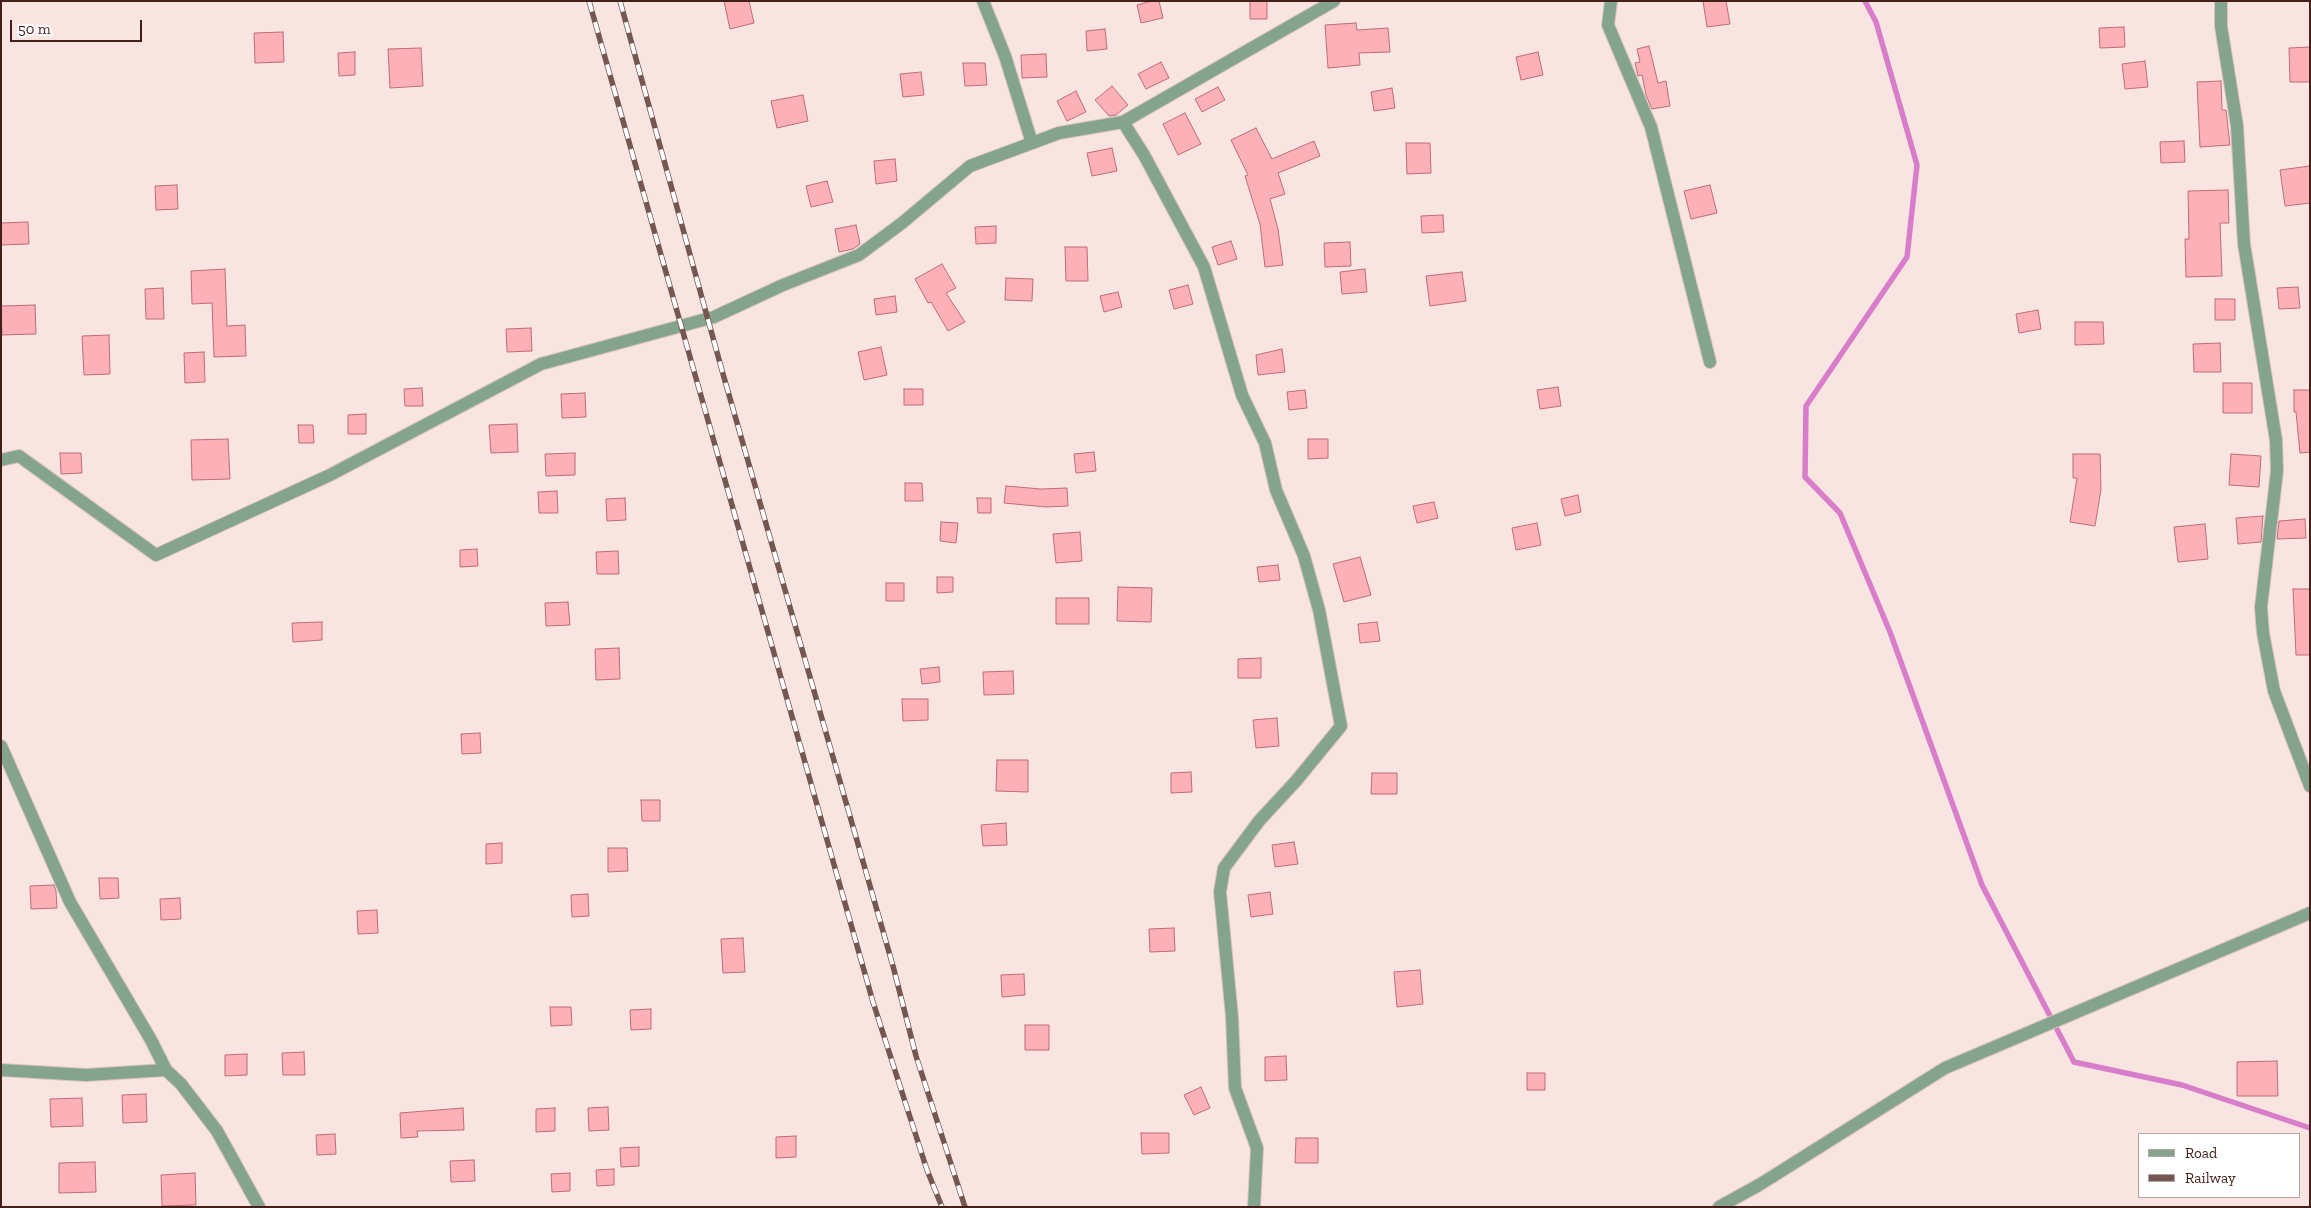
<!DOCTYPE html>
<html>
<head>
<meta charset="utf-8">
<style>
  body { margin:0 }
  #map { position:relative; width:2311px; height:1208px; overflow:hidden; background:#f8e5e1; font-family:"Zilla Slab",serif }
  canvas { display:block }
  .frame { position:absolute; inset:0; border:2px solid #43211a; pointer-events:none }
  .legend { position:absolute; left:2138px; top:1133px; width:162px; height:65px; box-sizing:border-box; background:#fff; border:1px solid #b4a6a3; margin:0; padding:6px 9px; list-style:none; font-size:15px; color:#43211a }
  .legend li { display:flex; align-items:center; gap:10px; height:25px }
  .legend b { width:25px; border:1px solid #b4a6a3 }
  .scale { position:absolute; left:10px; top:20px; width:132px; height:22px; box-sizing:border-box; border:2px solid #43211a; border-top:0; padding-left:6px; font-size:15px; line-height:18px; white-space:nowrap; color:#43211a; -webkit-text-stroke:4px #fff; paint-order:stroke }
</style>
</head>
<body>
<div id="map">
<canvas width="2311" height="1208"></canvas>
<div class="frame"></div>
<ul class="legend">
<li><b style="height:6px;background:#85a48d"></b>Road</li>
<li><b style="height:6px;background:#745750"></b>Railway</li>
</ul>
<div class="scale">50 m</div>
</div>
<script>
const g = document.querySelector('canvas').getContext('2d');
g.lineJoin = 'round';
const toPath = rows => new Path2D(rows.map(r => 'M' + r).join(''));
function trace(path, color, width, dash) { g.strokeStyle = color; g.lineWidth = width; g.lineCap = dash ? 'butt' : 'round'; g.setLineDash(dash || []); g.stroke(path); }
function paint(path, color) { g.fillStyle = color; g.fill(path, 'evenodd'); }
trace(toPath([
  [1865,1,1876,22,1917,165,1907,257,1806,406,1805,477,1840,513,1890,632,1982,885,2074,1062,2182,1085,2310,1128]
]), '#d87dca', 5.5);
const building = toPath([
  [724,1,749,1,754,23,730,29,724,1],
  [1152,1,1159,1,1163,18,1141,23,1137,5,1152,1],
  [1250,1,1267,1,1267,19,1250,19,1250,1],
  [1703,1,1726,1,1730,24,1707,27,1703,1],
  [1356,23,1357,30,1388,28,1390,52,1359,53,1360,65,1328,68,1325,25,1356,23],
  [2124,27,2125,47,2100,48,2099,28,2124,27],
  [1105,29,1107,49,1087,51,1086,31,1105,29],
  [283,32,284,62,255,63,254,33,283,32],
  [1649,46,1658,83,1666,81,1670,106,1652,109,1646,95,1642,75,1638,76,1635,63,1640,62,1637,49,1649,46],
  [2310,47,2310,82,2290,82,2289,48,2310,47],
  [421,48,423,86,390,88,388,49,421,48],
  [355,52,355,75,339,76,338,53,355,52],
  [1538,52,1543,75,1521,80,1516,57,1538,52],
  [1046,54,1047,77,1022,78,1021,55,1046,54],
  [2145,61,2148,87,2125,89,2122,64,2145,61],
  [1161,62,1169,78,1146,89,1138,74,1161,62],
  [963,63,985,63,987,85,965,86,963,63],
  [921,72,924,95,903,97,900,74,921,72],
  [2221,81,2222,110,2226,110,2230,145,2200,147,2197,82,2221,81],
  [1112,86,1128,105,1116,115,1109,116,1095,100,1112,86],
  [1218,87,1225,100,1202,112,1195,99,1218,87],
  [1392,88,1395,108,1374,111,1371,92,1392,88],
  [1076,91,1086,112,1067,121,1057,101,1076,91],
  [803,95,808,121,777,128,771,101,803,95],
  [1185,113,1201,144,1178,155,1163,124,1185,113],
  [1256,128,1272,159,1314,141,1320,156,1278,173,1285,194,1270,199,1278,229,1283,265,1265,267,1260,224,1245,176,1248,175,1231,140,1256,128],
  [2184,141,2185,162,2161,163,2160,142,2184,141],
  [1406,143,1430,143,1431,173,1407,174,1406,143],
  [1112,148,1117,171,1092,176,1087,153,1112,148],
  [895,159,897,181,876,184,874,161,895,159],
  [2310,166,2310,203,2285,206,2280,170,2310,166],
  [827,181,833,202,811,207,806,186,827,181],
  [177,185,178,209,156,210,155,186,177,185],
  [1710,185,1717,213,1691,219,1684,191,1710,185],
  [2228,190,2229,223,2220,223,2222,276,2186,277,2185,239,2189,239,2188,191,2228,190],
  [1443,215,1444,232,1422,233,1421,216,1443,215],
  [28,222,29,244,1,245,1,223,28,222],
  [856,225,860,244,853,249,839,252,835,229,856,225],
  [996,226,996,243,976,244,975,227,996,226],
  [1231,241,1237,259,1218,265,1212,247,1231,241],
  [1350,242,1351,266,1325,267,1324,243,1350,242],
  [1065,247,1087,247,1088,281,1066,281,1065,247],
  [942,264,956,288,946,293,965,322,948,331,931,302,928,303,915,279,942,264],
  [225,269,227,326,245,325,246,356,214,357,212,303,192,304,191,271,225,269],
  [1365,269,1367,292,1342,294,1340,272,1365,269],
  [1462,272,1466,301,1430,306,1426,276,1462,272],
  [1006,278,1033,279,1032,301,1005,300,1006,278],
  [1188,285,1193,304,1174,309,1169,290,1188,285],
  [2298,287,2300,308,2279,309,2277,288,2298,287],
  [163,288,164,319,146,319,145,289,163,288],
  [1118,292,1122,307,1104,312,1100,296,1118,292],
  [895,296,897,312,876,315,874,299,895,296],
  [2215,299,2235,299,2235,320,2215,320,2215,299],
  [35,305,36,334,2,335,1,306,35,305],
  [2038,310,2041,329,2019,333,2016,314,2038,310],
  [2075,322,2103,322,2104,344,2075,345,2075,322],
  [531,328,532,351,507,352,506,329,531,328],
  [109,335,110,374,84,375,82,336,109,335],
  [2220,343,2221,372,2194,372,2193,344,2220,343],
  [881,347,887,375,864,380,858,352,881,347],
  [1282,349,1285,372,1258,375,1256,355,1282,349],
  [204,352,205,382,185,383,184,353,204,352],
  [2223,383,2252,383,2252,413,2223,413,2223,383],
  [1558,387,1561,406,1540,409,1537,390,1558,387],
  [422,388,423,406,405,406,404,389,422,388],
  [904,389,923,389,923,405,904,405,904,389],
  [1305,390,1307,408,1289,410,1287,392,1305,390],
  [2294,390,2310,390,2310,452,2300,453,2296,412,2294,412,2294,390],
  [585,393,586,417,562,418,561,394,585,393],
  [366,414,366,434,348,434,348,415,366,414],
  [517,424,518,452,491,453,489,425,517,424],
  [298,425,313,425,314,443,299,443,298,425],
  [228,439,230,479,192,480,191,440,228,439],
  [1308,439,1328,439,1328,458,1308,459,1308,439],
  [1094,452,1096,471,1076,473,1074,454,1094,452],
  [60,453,81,453,82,473,61,474,60,453],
  [575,453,575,475,546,476,545,454,575,453],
  [2073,454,2100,454,2101,489,2095,526,2070,522,2077,478,2073,478,2073,454],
  [2231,454,2261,456,2259,487,2229,485,2231,454],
  [905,483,922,483,923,501,905,501,905,483],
  [1006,486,1041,489,1067,488,1068,506,1046,507,1004,503,1006,486],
  [557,491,558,513,539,513,538,492,557,491],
  [1578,495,1581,512,1565,516,1561,499,1578,495],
  [625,498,626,520,607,521,606,499,625,498],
  [977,498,991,498,991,513,978,513,977,498],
  [1434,502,1438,518,1417,523,1413,506,1434,502],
  [2263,516,2261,542,2238,544,2236,518,2263,516],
  [2305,519,2306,538,2277,539,2279,521,2305,519],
  [941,522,958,523,956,543,940,541,941,522],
  [1537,523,1541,545,1516,550,1512,528,1537,523],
  [2205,524,2208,559,2178,562,2174,527,2205,524],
  [1080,532,1082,561,1056,563,1053,534,1080,532],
  [477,549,478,566,460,567,460,550,477,549],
  [618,551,619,574,597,574,596,552,618,551],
  [1360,557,1371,595,1344,602,1333,564,1360,557],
  [1278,565,1280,580,1259,582,1257,567,1278,565],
  [937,577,953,577,953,592,937,593,937,577],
  [886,583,904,583,904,601,886,601,886,583],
  [1118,587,1152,588,1151,622,1117,621,1118,587],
  [2293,589,2310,589,2310,655,2296,655,2293,589],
  [1056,598,1089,598,1089,624,1056,624,1056,598],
  [568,602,570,625,546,626,545,603,568,602],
  [322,622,322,640,293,642,292,623,322,622],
  [1377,622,1380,641,1360,643,1358,624,1377,622],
  [619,648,620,679,596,680,595,649,619,648],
  [1261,658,1261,678,1238,678,1238,659,1261,658],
  [939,667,940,682,922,684,920,669,939,667],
  [1013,671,1014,694,984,695,983,672,1013,671],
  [902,699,928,699,928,720,903,721,902,699],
  [1277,718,1279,746,1256,748,1253,720,1277,718],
  [480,733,481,753,462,754,461,734,480,733],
  [997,760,1028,760,1028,792,996,791,997,760],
  [1191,772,1192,792,1171,793,1171,773,1191,772],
  [1372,773,1397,773,1397,794,1371,794,1372,773],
  [641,800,660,800,660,821,642,821,641,800],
  [1006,823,1007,845,983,846,981,825,1006,823],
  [1294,842,1298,864,1275,867,1272,845,1294,842],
  [502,843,502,863,486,864,486,844,502,843],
  [608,848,627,848,628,871,608,872,608,848],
  [99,878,118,878,119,898,100,899,99,878],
  [54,885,56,891,57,908,31,909,30,886,54,885],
  [1270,892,1273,914,1251,917,1248,895,1270,892],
  [588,894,589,916,572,917,571,895,588,894],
  [180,898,181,919,161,920,160,899,180,898],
  [377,910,378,933,358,934,357,911,377,910],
  [1174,928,1175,951,1150,952,1149,929,1174,928],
  [743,938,745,972,723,973,721,939,743,938],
  [1420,970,1423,1004,1397,1007,1394,972,1420,970],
  [1024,974,1025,995,1002,997,1001,975,1024,974],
  [550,1007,571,1007,572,1025,551,1026,550,1007],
  [651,1009,651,1029,631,1030,630,1010,651,1009],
  [1025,1025,1049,1025,1049,1050,1025,1050,1025,1025],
  [304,1052,305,1075,283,1075,282,1053,304,1052],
  [247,1054,247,1075,225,1076,225,1055,247,1054],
  [1286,1056,1287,1080,1265,1081,1265,1057,1286,1056],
  [2277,1061,2278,1096,2237,1096,2237,1062,2277,1061],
  [1527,1073,1545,1073,1545,1090,1527,1090,1527,1073],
  [1201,1087,1210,1108,1194,1115,1184,1095,1201,1087],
  [146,1094,147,1122,123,1123,122,1095,146,1094],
  [82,1098,83,1126,51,1127,50,1099,82,1098],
  [608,1107,609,1130,589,1131,588,1108,608,1107],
  [463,1108,464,1130,417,1131,418,1137,401,1138,400,1113,463,1108],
  [555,1108,555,1131,536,1132,536,1109,555,1108],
  [1141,1133,1169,1133,1169,1153,1142,1154,1141,1133],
  [335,1134,336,1154,317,1155,316,1135,335,1134],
  [796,1136,796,1157,776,1158,776,1137,796,1136],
  [1296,1138,1318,1138,1318,1163,1295,1163,1296,1138],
  [639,1147,639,1166,621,1167,620,1148,639,1147],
  [474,1160,475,1181,451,1182,450,1161,474,1160],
  [95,1162,96,1192,59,1193,59,1163,95,1162],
  [614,1169,614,1185,597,1186,596,1170,614,1169],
  [195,1173,196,1205,162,1206,161,1175,195,1173],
  [570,1173,570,1191,552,1192,551,1174,570,1173]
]);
paint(building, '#fcb0b8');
trace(building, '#bf6c76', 1);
const minor = toPath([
  [983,1,1005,56,1032,143],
  [1611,1,1608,25,1651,127,1710,362],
  [2221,1,2221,26,2237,126,2244,244,2276,440,2277,471,2261,607,2263,633,2274,691,2310,786],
  [1123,122,1144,155,1204,267,1242,395,1265,443,1276,490,1304,556,1319,610,1341,726,1296,781,1259,821,1224,868,1220,892,1232,1017,1235,1088,1257,1148,1254,1207],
  [1,460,19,456,156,555,330,475,541,364,714,317,783,285,859,255,902,223,970,166,1059,133,1123,122,1334,1],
  [1,746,70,902,151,1040,166,1070],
  [1,1070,86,1075,166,1070,181,1084,217,1131,259,1207],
  [1719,1207,1759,1185,1945,1068,2310,913]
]);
trace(minor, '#d7c2bd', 14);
trace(minor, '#85a48d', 12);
const rail = toPath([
  [589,1,873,1002,927,1170,942,1207],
  [620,1,723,374,893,966,916,1056,965,1207]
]);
trace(rail, '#745750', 5.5);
trace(rail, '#fff', 4, [11]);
</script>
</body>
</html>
